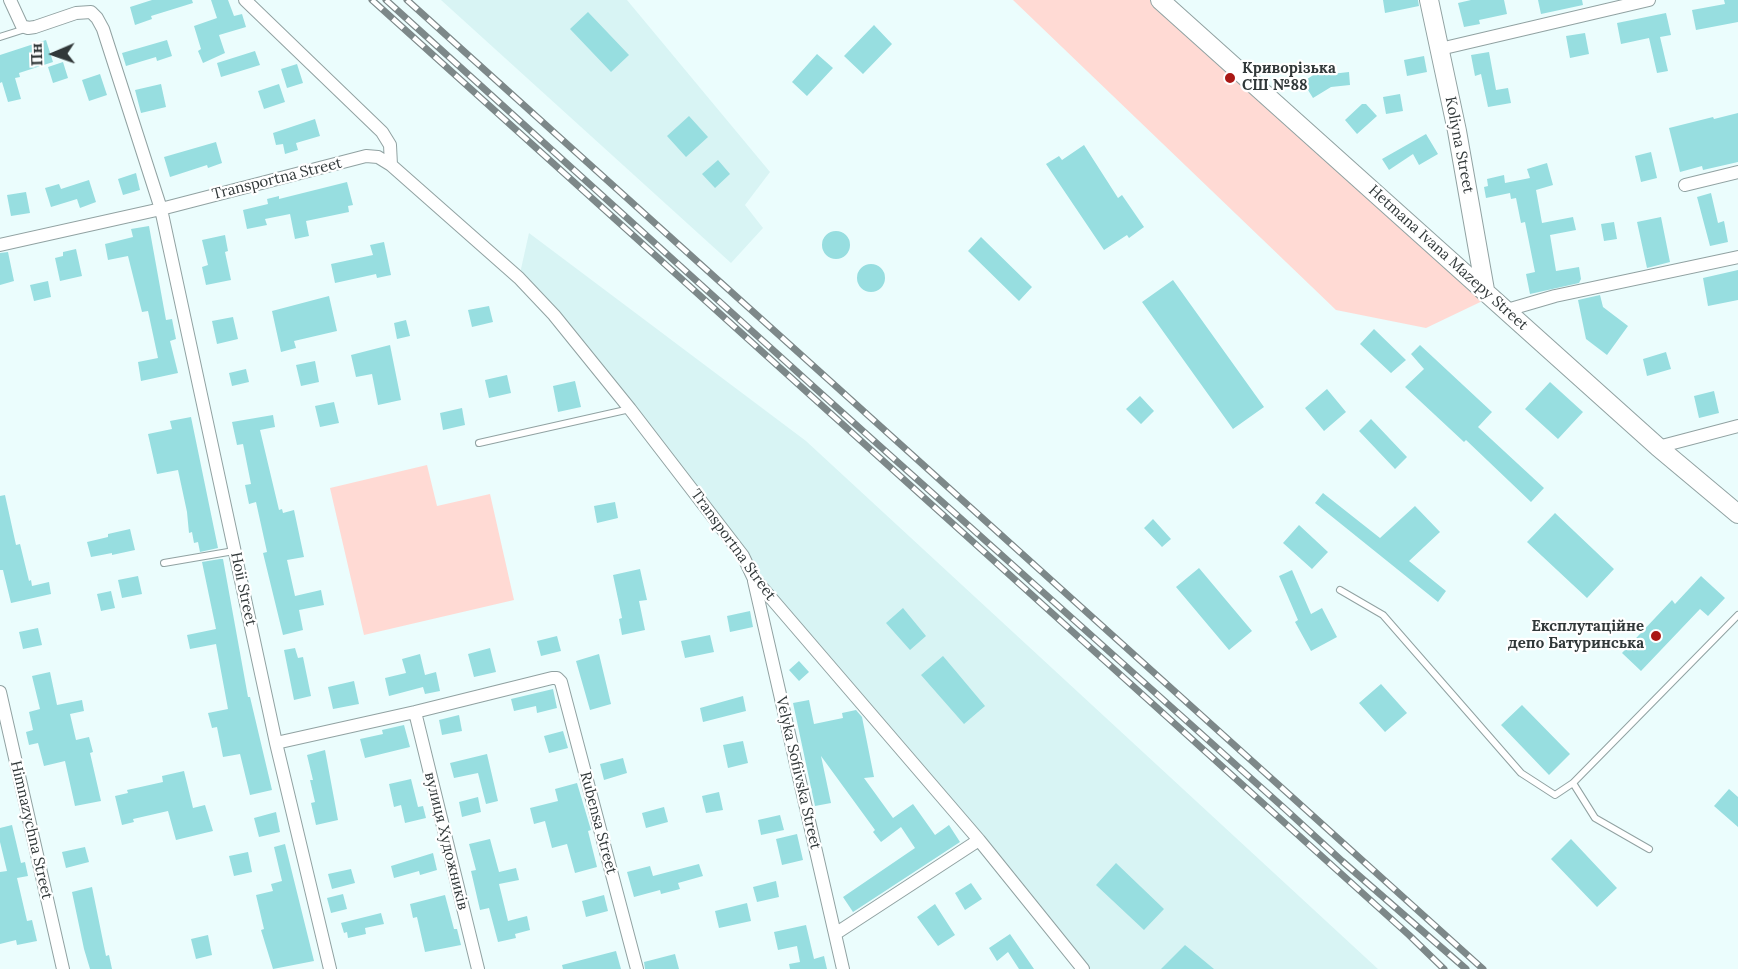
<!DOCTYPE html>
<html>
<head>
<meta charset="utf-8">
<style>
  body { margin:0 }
  #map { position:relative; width:1738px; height:969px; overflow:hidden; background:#ebfdfd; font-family:Lora,serif }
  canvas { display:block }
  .north { position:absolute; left:24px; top:24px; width:60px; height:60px; -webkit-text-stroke:4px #fff; paint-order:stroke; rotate:268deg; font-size:16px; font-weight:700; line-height:24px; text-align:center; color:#313839 }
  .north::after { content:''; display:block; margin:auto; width:21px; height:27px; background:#313839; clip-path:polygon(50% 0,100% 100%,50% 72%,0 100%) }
</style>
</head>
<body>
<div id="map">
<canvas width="1738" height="969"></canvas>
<div class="north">Пн</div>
</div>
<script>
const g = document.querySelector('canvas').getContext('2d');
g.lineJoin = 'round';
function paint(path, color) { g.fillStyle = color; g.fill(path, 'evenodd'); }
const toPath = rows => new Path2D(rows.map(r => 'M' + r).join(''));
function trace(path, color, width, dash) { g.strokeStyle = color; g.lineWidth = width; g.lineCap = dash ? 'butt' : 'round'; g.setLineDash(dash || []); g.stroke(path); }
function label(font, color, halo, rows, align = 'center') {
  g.font = font + ' Lora,serif'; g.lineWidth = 4.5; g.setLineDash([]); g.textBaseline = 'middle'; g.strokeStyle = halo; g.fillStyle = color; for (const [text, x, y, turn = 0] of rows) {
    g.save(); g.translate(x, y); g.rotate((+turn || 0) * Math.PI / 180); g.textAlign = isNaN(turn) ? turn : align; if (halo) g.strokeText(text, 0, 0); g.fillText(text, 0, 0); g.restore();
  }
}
paint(toPath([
  [441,0,627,0,770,172,745,205,763,228,731,263],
  [529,233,806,441,1378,969,1083,969,743,556,519,278]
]), '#d8f4f4');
paint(toPath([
  [1013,0,1162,0,1495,295,1426,328,1336,310],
  [427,465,437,506,490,494,514,600,364,635,330,488]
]), '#ffdad4');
paint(toPath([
  [152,0,192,0,193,3,151,16,152,19,135,25,130,7],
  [211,0,228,0,234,16,242,14,246,27,219,35,225,53,203,63,198,51,201,49,194,26,217,18],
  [1383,0,1418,0,1419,6,1385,13],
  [1471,0,1504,0,1507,14,1479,20,1480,24,1464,27,1458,3],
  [1538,0,1582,0,1583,5,1541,14],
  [1724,0,1738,0,1738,22,1696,30,1692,10,1725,4],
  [588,12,629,55,611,72,570,29],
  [1666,13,1671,35,1660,37,1668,71,1657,73,1649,38,1621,44,1617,23],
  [874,25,892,44,863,74,844,56],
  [1585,33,1589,54,1570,58,1566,36],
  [46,40,53,62,19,73,20,77,15,78,21,99,8,102,2,82,0,83,0,55],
  [167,40,172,56,157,61,156,57,126,66,122,53],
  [255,51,260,65,221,77,217,63],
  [1489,52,1496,90,1508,88,1511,103,1488,107,1481,74,1475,76,1471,55],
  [817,54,833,68,807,96,792,82],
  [1424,56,1427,72,1407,76,1404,60],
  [63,62,68,78,53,83,48,67],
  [297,64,303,83,287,88,281,69],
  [1319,71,1322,75,1349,72,1350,85,1331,87,1313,98,1303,82],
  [100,74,107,95,89,101,82,80],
  [161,84,166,107,141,113,135,90],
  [279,84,285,102,264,109,258,91],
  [1400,94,1403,111,1386,114,1383,97],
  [1362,104,1366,104,1377,116,1357,134,1345,120],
  [1738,113,1738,162,1703,170,1702,166,1680,172,1669,128,1713,117,1714,119],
  [689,116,708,137,686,157,667,136],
  [315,119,320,136,296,143,298,150,285,154,283,144,276,145,273,133],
  [1426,134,1438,154,1419,165,1413,154,1389,170,1382,159],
  [216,142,222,163,208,168,207,165,170,177,164,157],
  [1084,145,1118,198,1122,195,1144,227,1129,238,1127,235,1104,250,1046,164,1059,156,1062,160],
  [1651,152,1657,178,1641,182,1635,156],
  [718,160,730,174,715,188,702,174],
  [1547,163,1553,185,1536,190,1542,223,1573,217,1576,230,1550,235,1556,271,1579,267,1581,279,1579,283,1530,294,1526,274,1535,272,1525,222,1521,223,1516,198,1511,199,1510,193,1486,198,1484,187,1488,186,1487,179,1504,175,1505,183,1530,178,1527,169],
  [136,173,140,190,123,195,118,179],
  [89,180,96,202,80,208,77,199,51,207,45,188,59,184,61,189],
  [347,182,353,205,348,206,349,212,306,221,309,236,295,239,290,214,265,219,267,225,247,229,243,210,268,204,267,199,279,196,279,199],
  [26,192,30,213,11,216,7,195],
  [1711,193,1718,223,1724,221,1728,242,1710,246,1697,197],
  [1661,217,1670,262,1647,268,1637,222],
  [1614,222,1617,239,1604,241,1601,224],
  [149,226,166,320,172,319,176,339,170,341,178,373,141,381,138,362,158,358,148,311,142,312,128,256,108,260,105,244,133,237,131,229],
  '822 245a14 14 0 1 1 28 0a14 14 0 1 1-28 0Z',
  [225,235,228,251,225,252,231,280,206,285,202,267,208,265,202,240],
  [981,237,1032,287,1019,301,968,251],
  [384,242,391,275,377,278,376,274,335,283,331,264,373,255,370,245],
  [76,249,82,276,60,281,55,258,63,256,63,252],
  [8,252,14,281,0,285,0,253],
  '857 278a14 14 0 1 1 28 0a14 14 0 1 1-28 0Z',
  [1738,270,1738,300,1708,306,1703,278],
  [1173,280,1264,407,1233,429,1142,302],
  [48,281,51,297,34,301,30,285],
  [1600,295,1603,307,1628,326,1607,355,1586,339,1578,300],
  [329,296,337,331,294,341,296,348,281,352,272,311],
  [489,306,493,322,472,327,468,310],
  [233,317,238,339,217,344,212,321],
  [406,320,410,336,397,339,394,323],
  [1374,329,1406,360,1391,373,1360,344],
  [390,345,401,400,378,405,372,374,356,377,351,355],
  [1420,345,1492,412,1478,427,1544,488,1531,502,1466,440,1464,442,1405,387,1424,369,1411,354],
  [1666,352,1671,369,1647,376,1643,359],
  [315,361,319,382,301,386,296,365],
  [246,369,249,382,232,386,229,373],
  [507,375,511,393,489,398,485,380],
  [575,381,581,407,558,412,553,386],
  [1550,382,1583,412,1558,439,1525,409],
  [1327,389,1346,412,1324,431,1305,408],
  [1714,391,1719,413,1699,418,1694,396],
  [1140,396,1154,411,1141,424,1126,409],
  [334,402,339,423,320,427,315,406],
  [462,408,465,425,443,430,440,413],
  [273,415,275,427,260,430,279,510,282,509,283,513,294,510,304,557,287,560,295,596,321,590,324,605,299,610,303,630,283,635,263,553,267,552,256,502,249,504,245,485,251,484,243,444,237,445,232,422],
  [191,417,218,548,200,552,198,542,194,543,192,532,189,533,187,512,178,470,157,474,148,434,172,429,170,421],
  [1371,419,1407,457,1395,469,1359,431],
  [1323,493,1380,538,1415,506,1440,532,1409,561,1446,591,1438,602,1315,503],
  [5,495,16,545,20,544,29,581,31,580,32,586,49,582,51,594,11,603,3,570,0,570,0,496],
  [615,502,618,518,597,523,594,506],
  [1555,513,1614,569,1587,598,1527,542],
  [1153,519,1171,539,1162,547,1144,528],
  [1299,525,1328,552,1312,569,1283,543],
  [130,529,135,550,112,555,112,553,91,557,87,542,108,537,108,534],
  [220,559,223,559,248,697,250,697,272,790,250,795,240,754,223,757,217,727,212,728,208,713,228,709,216,644,190,649,187,635,216,629,202,562],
  [1199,568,1252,631,1229,650,1176,587],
  [640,569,647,600,639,601,645,630,622,635,619,619,622,618,613,575],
  [1292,570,1311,614,1322,608,1337,637,1311,651,1295,622,1298,620,1279,576],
  [138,576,142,594,122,598,118,580],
  [1701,576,1725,598,1708,616,1700,609,1641,671,1622,653,1672,600,1675,604],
  [111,591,115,608,101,611,97,594],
  [903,608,926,636,910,650,886,623],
  [750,611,753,627,730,632,727,616],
  [38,628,42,645,23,649,19,632],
  [710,635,714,652,685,658,681,641],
  [557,636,561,651,541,656,537,641],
  [295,648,298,658,303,657,311,696,294,700,284,650],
  [490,648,496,672,474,677,468,654],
  [420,654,425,675,436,672,440,691,425,694,423,687,389,696,385,678,406,673,402,659],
  [599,654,611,704,590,710,576,661],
  [943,656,985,706,964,724,921,675],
  [799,661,809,672,799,681,789,670],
  [50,672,57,705,82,700,84,711,70,714,76,740,89,737,93,752,90,753,101,801,75,806,65,761,44,766,38,743,29,745,26,732,33,730,29,712,40,709,32,676],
  [354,681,359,704,333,709,328,687],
  [1381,684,1407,713,1385,732,1359,703],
  [553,689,557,708,537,713,536,706,514,711,511,699],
  [743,696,746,711,703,722,700,708],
  [809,700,814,724,843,718,842,713,856,710,862,717,874,777,864,778,893,818,913,804,935,835,949,825,960,842,853,912,843,897,915,848,901,827,881,842,873,832,875,830,821,756,831,803,815,806,793,703],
  [1522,705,1570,754,1549,775,1501,725],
  [459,715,462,731,442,735,439,720],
  [404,725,410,747,365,758,360,739,383,734,382,730],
  [563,731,568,748,549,753,544,736],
  [743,741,748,763,728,768,723,745],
  [325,750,338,820,316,825,311,803,315,802,310,780,313,780,307,755],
  [487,754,498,801,486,804,478,773,454,778,450,763],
  [623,758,627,773,604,780,600,764],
  [184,771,193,808,205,805,213,831,176,840,168,811,133,819,134,822,122,825,115,796,128,793,127,790,163,782,162,776],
  [411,779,418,807,423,806,426,818,405,823,401,805,394,807,389,784],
  [577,783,591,830,588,831,597,867,575,873,567,844,552,848,545,821,534,824,530,808,558,801,555,789],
  [1729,789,1738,797,1738,827,1714,806],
  [719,792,723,810,706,813,702,796],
  [478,797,481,812,462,817,459,802],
  [664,807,668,822,646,828,642,813],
  [276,812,280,832,259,837,254,818],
  [780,815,784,830,761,835,758,820],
  [12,825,21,863,25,862,28,876,17,878,27,921,32,920,37,941,17,945,16,940,0,944,0,872,7,871,0,842,0,828],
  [797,834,803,860,782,865,776,839],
  [490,839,499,872,516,868,519,880,499,884,508,921,527,916,530,930,515,934,516,938,498,942,489,908,480,910,471,871,476,870,469,844],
  [1571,839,1617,888,1597,907,1551,859],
  [285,844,314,961,273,969,261,930,264,929,256,895,273,891,271,884,282,881,274,847],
  [85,847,89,862,66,868,62,852],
  [248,852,252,872,234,876,229,856],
  [433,853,437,870,420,875,419,871,394,878,391,866],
  [1116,863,1164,909,1144,930,1096,885],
  [699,864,703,876,678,883,680,889,661,894,660,890,634,897,627,872,650,866,653,876],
  [351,869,355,883,332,889,328,874],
  [776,881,779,897,757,902,753,887],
  [971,883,982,899,965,910,955,893],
  [92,887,106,956,109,955,112,969,90,969,84,949,72,892],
  [343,894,347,909,331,913,327,898],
  [445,895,454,929,457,929,461,945,425,952,417,917,413,918,410,904],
  [604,895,608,911,586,917,582,901],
  [747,903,751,921,719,928,715,911],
  [935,904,955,935,938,946,917,917],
  [381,913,384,924,365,928,366,934,348,938,347,932,344,933,341,923],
  [806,925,814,959,824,956,827,969,790,969,789,964,800,962,797,946,778,950,774,932],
  [1010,934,1034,969,1019,969,1008,952,997,961,989,948],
  [208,935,212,955,196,959,191,939],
  [1185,945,1214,969,1161,969],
  [616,951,621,969,563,969,562,965],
  [675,954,679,969,645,969,644,962]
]), '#97dee0');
const lane = toPath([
  [0,37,25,29],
  [479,443,630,409],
  [164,563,234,551],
  [1340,590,1383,615,1521,773,1555,795,1573,783,1738,615],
  [1573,783,1595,818,1649,849]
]);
const street = toPath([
  [245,0,382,132,390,145,391,165],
  [1440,49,1649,0],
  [1685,185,1738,172],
  [0,245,161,209,103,29,97,18,91,12,76,13,35,27,28,28,22,26,10,0],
  [1507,310,1555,296,1738,257],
  [1658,447,1738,426],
  [754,581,843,969],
  [0,692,63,969],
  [415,712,478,969],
  [276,743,415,712,552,678,557,678,561,682,637,969],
  [835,934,979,840],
  [330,969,276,743,161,209,366,156,378,157,391,165,519,278,554,315,630,409,743,556,753,577,979,840,1083,969]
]);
const secondary = toPath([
  [1160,0,1658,447,1738,514],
  [1429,0,1457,131,1485,290]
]);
trace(lane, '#91a2a2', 8);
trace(street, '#91a2a2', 14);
trace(secondary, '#91a2a2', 20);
trace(lane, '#fff', 6);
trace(street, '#fff', 12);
trace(secondary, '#fff', 18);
const rail = toPath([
  [372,0,1409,935,1444,969],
  [386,0,815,388,1284,808,1342,861,1466,969],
  [407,0,1483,969]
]);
trace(rail, '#7d8889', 7);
trace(rail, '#fff', 4.5, [14]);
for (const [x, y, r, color] of [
  [1230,78,6,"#aa1815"],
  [1656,636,6,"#aa1815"]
]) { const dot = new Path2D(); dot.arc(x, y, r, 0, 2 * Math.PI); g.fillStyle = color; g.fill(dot); trace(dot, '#fff', 2); }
label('bold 15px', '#313839', '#fff', [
  ["Криворізька",1242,69],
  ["СШ №88",1242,86],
  ["Експлутаційне",1644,627,"right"],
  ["депо Батуринська",1644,644,"right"]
], 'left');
label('15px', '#313839', '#fff', [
  ["Koliyna Street",1459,145,79],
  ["Transportna Street",277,179,-14],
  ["Hetmana Ivana Mazepy Street",1448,258,42],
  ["Transportna Street",733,545,54],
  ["Hoii Street",243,589,78],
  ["Velyka Sofiivska Street",798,773,77],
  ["Rubensa Street",598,823,75],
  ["Himnazychna Street",31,830,77],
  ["вулиця Художників",446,841,76]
]);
</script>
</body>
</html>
